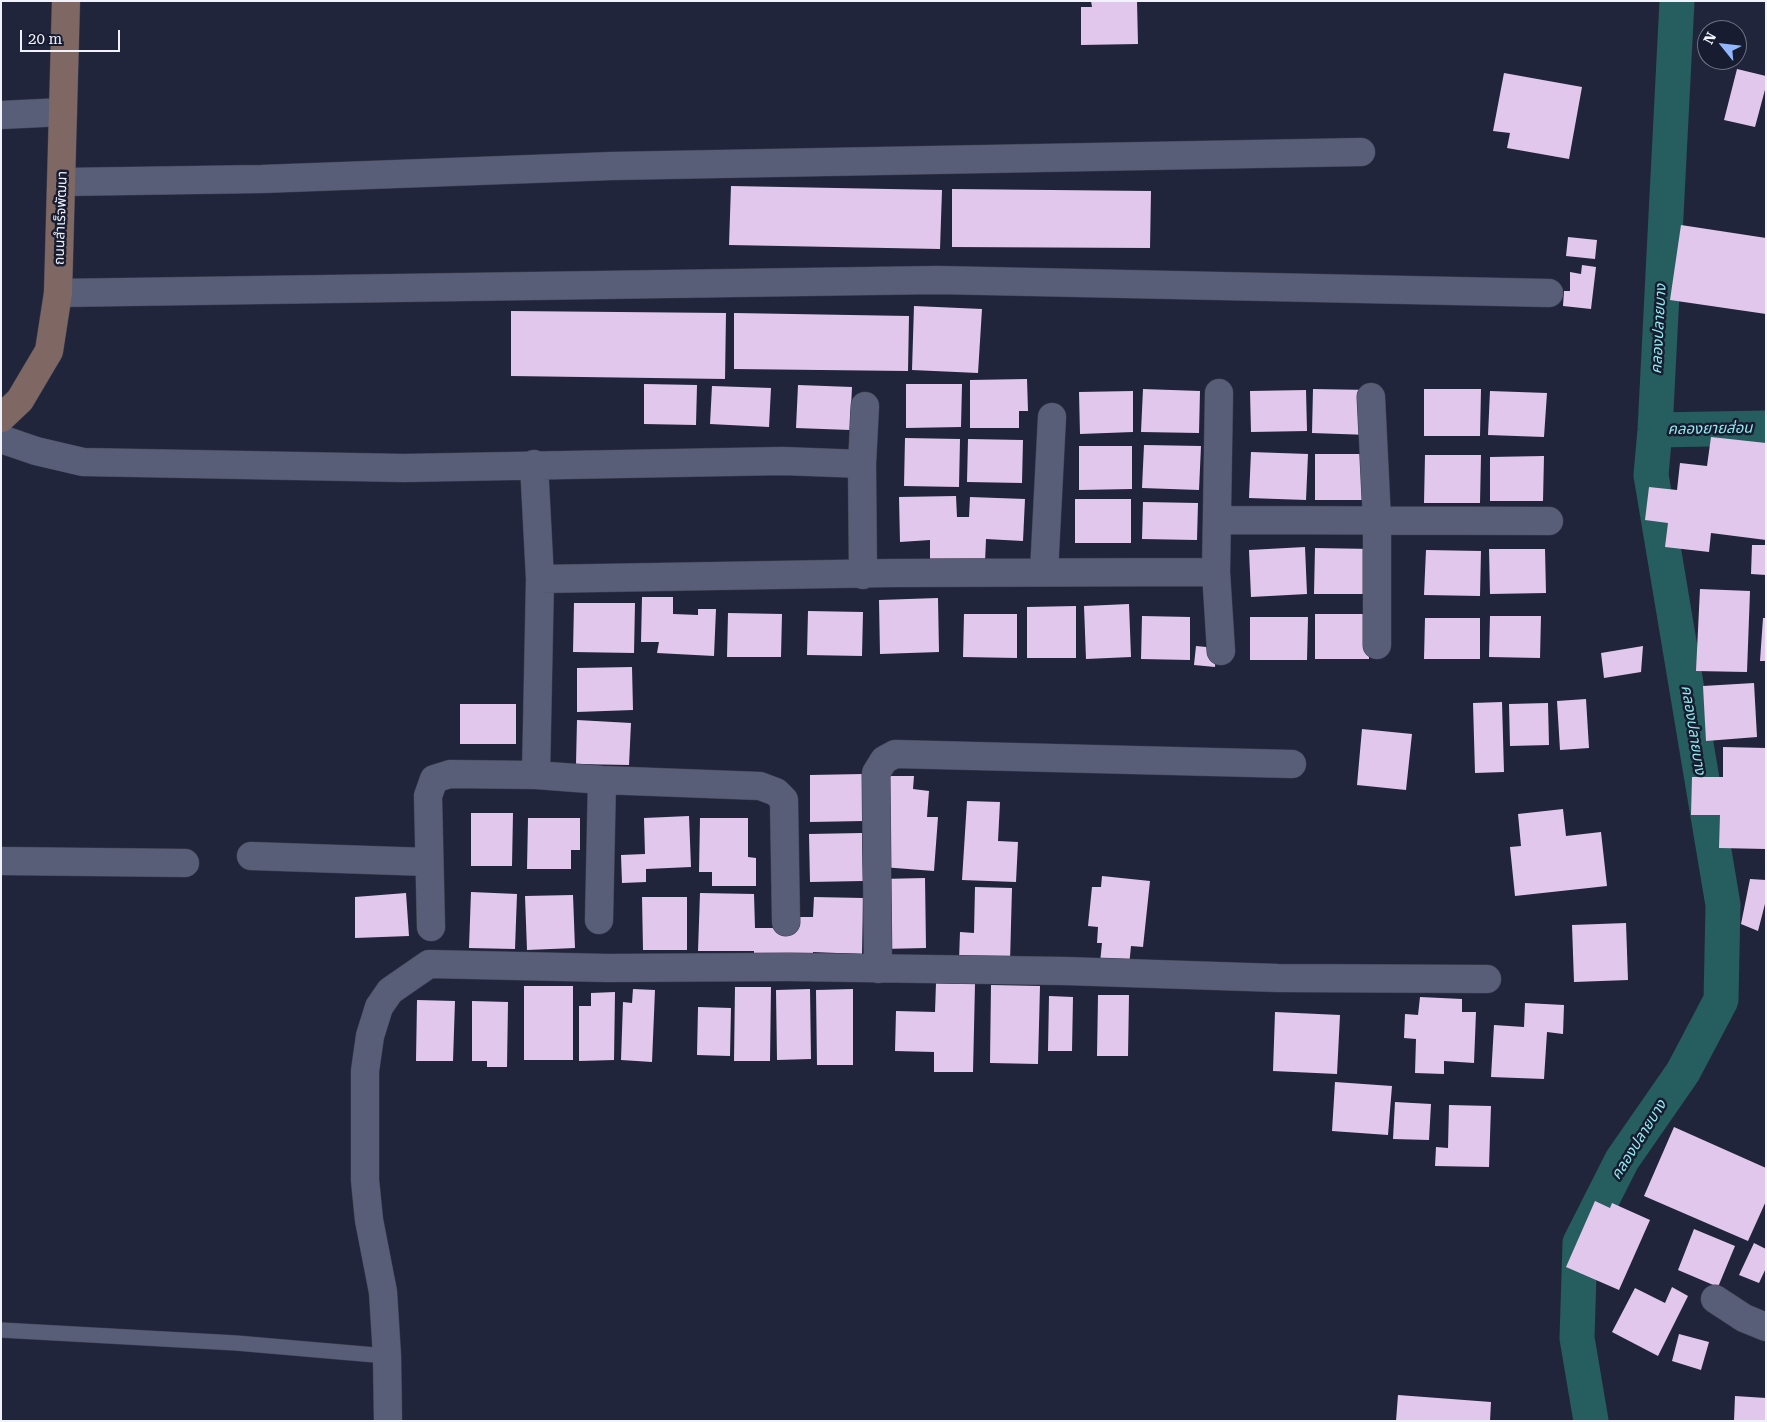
<!DOCTYPE html>
<html>
<head>
<meta charset="utf-8">
<style>
  body { margin:0 }
  #map { position:relative; width:1767px; height:1422px; overflow:hidden; background:#21253b; font-family:"Roboto Serif",serif }
  canvas { display:block }
  .frame { position:absolute; inset:0; border:2px solid #f1f3fc; pointer-events:none }
  .north { position:absolute; left:1697px; top:20px; width:50px; height:50px; box-sizing:border-box; background:#171c31; border:1px solid #6e7282; border-radius:50%; rotate:299deg; font-size:14px; font-weight:700; line-height:20px; text-align:center; color:#f1f3fc }
  .north::after { content:''; display:block; margin:auto; width:18px; height:22px; background:#92b7fd; clip-path:polygon(50% 0,100% 100%,50% 72%,0 100%) }
  .scale { position:absolute; left:20px; top:30px; width:100px; height:22px; box-sizing:border-box; border:2px solid #f1f3fc; border-top:0; padding-left:6px; font-size:15px; line-height:18px; white-space:nowrap; color:#f1f3fc; -webkit-text-stroke:4px #171c31; paint-order:stroke }
</style>
</head>
<body>
<div id="map">
<canvas width="1767" height="1422"></canvas>
<div class="frame"></div>
<div class="north">N</div>
<div class="scale">20 m</div>
</div>
<script>
const g = document.querySelector('canvas').getContext('2d');
g.lineJoin = 'round';
const toPath = rows => new Path2D(rows.map(r => 'M' + r).join(''));
function trace(path, color, width, dash) { g.strokeStyle = color; g.lineWidth = width; g.lineCap = dash ? 'butt' : 'round'; g.setLineDash(dash || []); g.stroke(path); }
function paint(path, color) { g.fillStyle = color; g.fill(path, 'evenodd'); }
function label(font, color, halo, rows, align = 'center') {
  g.font = font + ' "Roboto Serif","Noto Sans Thai",serif'; g.lineWidth = 5; g.setLineDash([]); g.textBaseline = 'middle'; g.strokeStyle = halo; g.fillStyle = color; for (const [text, x, y, turn = 0] of rows) {
    g.save(); g.translate(x, y); g.rotate((+turn || 0) * Math.PI / 180); g.textAlign = isNaN(turn) ? turn : align; if (halo) g.strokeText(text, 0, 0); g.fillText(text, 0, 0); g.restore();
  }
}
trace(toPath([
  [1655,430,1766,428],
  [1591,1421,1577,1338,1580,1243,1622,1160,1683,1072,1721,1000,1723,905,1651,475,1655,430,1677,1]
]), '#265d5e', 35);
paint(toPath([
  [1091,1,1137,1,1138,44,1081,45,1081,7,1092,7],
  [1737,69,1766,76,1766,86,1755,127,1724,120],
  [1504,73,1582,87,1569,159,1507,148,1510,133,1493,131],
  [731,186,942,190,940,249,729,245],
  [952,189,1151,191,1150,248,952,247],
  [1681,225,1766,238,1766,314,1670,300],
  [1568,237,1597,240,1595,259,1566,256],
  [1582,265,1596,267,1591,309,1563,306,1564,291,1570,291,1570,272,1581,274],
  [914,306,982,309,978,373,912,370],
  [511,311,726,313,725,379,511,376],
  [734,313,909,316,908,371,734,369],
  [1027,379,1028,411,1019,411,1019,428,970,428,970,380],
  [644,384,697,385,696,425,644,424],
  [906,384,962,384,961,427,906,428],
  [798,385,852,387,850,430,796,428],
  [712,386,771,388,769,427,710,424],
  [1143,389,1200,391,1199,433,1141,432],
  [1313,389,1370,390,1369,435,1312,433],
  [1424,389,1481,389,1480,436,1424,436],
  [1306,390,1307,431,1251,432,1250,391],
  [1133,391,1133,432,1080,434,1079,392],
  [1490,391,1547,393,1544,437,1488,435],
  [1711,437,1766,443,1766,540,1711,533,1709,552,1665,547,1668,523,1645,520,1649,487,1677,490,1680,463,1707,466],
  [905,438,960,439,959,487,904,486],
  [968,439,1023,440,1022,483,967,482],
  [1144,445,1201,446,1199,490,1142,488],
  [1079,446,1132,446,1132,489,1079,490],
  [1251,452,1308,454,1306,500,1249,498],
  [1315,454,1368,454,1368,500,1315,500],
  [1425,455,1481,455,1480,503,1424,503],
  [1544,456,1543,501,1490,501,1490,457],
  [956,496,957,517,969,517,970,497,1025,499,1023,541,986,539,985,562,930,559,930,540,900,542,899,497],
  [1075,499,1131,499,1131,543,1075,543],
  [1143,502,1198,503,1197,540,1142,539],
  [1752,545,1766,545,1766,575,1751,574],
  [1305,547,1307,594,1251,597,1249,550],
  [1315,548,1372,549,1371,594,1314,594],
  [1489,549,1545,549,1546,593,1490,594],
  [1426,550,1481,551,1480,596,1424,595],
  [1700,589,1750,591,1747,672,1696,671],
  [642,597,673,597,673,614,698,615,698,609,716,609,714,656,657,653,659,642,641,642],
  [938,598,939,652,880,654,879,600],
  [574,603,635,603,634,653,573,652],
  [1129,604,1131,657,1086,659,1084,606],
  [1076,606,1076,658,1027,658,1027,607],
  [808,611,863,612,862,656,807,655],
  [728,613,782,614,781,657,727,657],
  [964,614,1017,614,1017,658,963,657],
  [1315,614,1369,614,1369,659,1315,659],
  [1142,616,1190,617,1190,660,1141,659],
  [1490,616,1541,616,1540,658,1489,657],
  [1250,617,1308,617,1307,660,1250,660],
  [1425,618,1480,618,1480,659,1424,659],
  [1763,618,1766,618,1766,661,1760,661],
  [1196,646,1216,648,1215,667,1194,665],
  [1643,646,1641,672,1604,678,1601,653],
  [632,667,633,710,577,712,577,668],
  [1754,683,1757,737,1706,741,1703,686],
  [1586,699,1589,748,1560,750,1557,701],
  [1502,702,1504,772,1475,773,1473,703],
  [1548,703,1549,745,1510,746,1509,704],
  [460,704,516,704,516,744,460,744],
  [577,720,631,723,629,765,576,764],
  [1362,729,1412,734,1406,790,1357,785],
  [1723,747,1766,748,1766,849,1719,848,1720,815,1691,815,1692,777,1723,777],
  [863,774,864,821,810,822,810,775],
  [883,776,914,776,913,789,929,791,927,817,938,817,934,871,882,867],
  [967,801,1000,802,998,841,1018,842,1016,882,962,880],
  [1563,809,1566,836,1601,832,1607,886,1515,896,1510,847,1521,846,1518,814],
  [471,813,513,813,512,866,471,866],
  [689,816,691,867,646,869,646,882,622,883,621,855,645,854,644,818],
  [528,818,580,818,580,850,571,850,571,869,527,869],
  [700,818,748,818,748,857,756,858,756,886,712,886,712,872,699,872],
  [862,833,863,881,810,882,809,834],
  [1102,876,1150,881,1143,947,1131,946,1129,966,1100,963,1102,943,1097,943,1098,927,1088,926,1092,887,1101,887],
  [925,878,926,948,883,949,882,879],
  [1750,879,1766,880,1766,900,1758,931,1741,924],
  [975,887,1012,888,1010,962,959,961,960,932,974,933],
  [471,892,517,894,515,949,469,948],
  [406,893,409,936,355,938,355,897],
  [700,893,754,894,755,928,797,928,796,917,813,917,814,897,863,898,862,954,813,952,813,959,754,958,754,951,698,951],
  [573,895,575,948,527,950,525,896],
  [642,897,687,897,687,950,643,950],
  [1626,923,1628,980,1574,982,1572,925],
  [936,983,975,984,973,1072,934,1072,934,1052,895,1051,896,1011,935,1012],
  [991,985,1040,986,1038,1064,990,1063],
  [524,986,573,986,573,1060,524,1060],
  [735,987,771,987,770,1061,734,1061],
  [633,989,655,990,652,1062,621,1060,623,1002,632,1003],
  [810,989,811,1059,777,1060,776,990],
  [853,989,853,1065,817,1065,816,990],
  [615,992,614,1060,579,1061,579,1006,591,1006,591,993],
  [1098,995,1129,995,1128,1056,1097,1056],
  [1049,996,1073,997,1072,1051,1048,1051],
  [1420,997,1462,999,1462,1012,1476,1012,1474,1063,1444,1061,1444,1074,1415,1073,1416,1039,1404,1038,1405,1014,1418,1015],
  [417,1000,455,1001,453,1061,416,1061],
  [472,1001,508,1002,507,1067,487,1067,487,1061,472,1061],
  [1525,1003,1564,1005,1563,1034,1547,1032,1544,1079,1491,1077,1494,1025,1524,1027],
  [698,1007,731,1008,730,1056,697,1055],
  [1275,1012,1340,1015,1337,1074,1273,1071],
  [1335,1082,1392,1086,1388,1135,1332,1131],
  [1395,1102,1431,1104,1429,1140,1393,1139],
  [1449,1105,1491,1106,1489,1167,1435,1166,1436,1147,1448,1148],
  [1674,1127,1766,1168,1766,1201,1748,1241,1644,1196],
  [1595,1201,1610,1208,1612,1203,1650,1220,1619,1290,1566,1267],
  [1694,1229,1735,1246,1718,1287,1678,1270],
  [1754,1243,1766,1249,1766,1268,1759,1283,1739,1275],
  [1672,1287,1688,1296,1658,1356,1612,1332,1635,1288,1665,1303],
  [1679,1334,1709,1342,1701,1370,1672,1361],
  [1398,1395,1491,1402,1490,1421,1396,1421],
  [1735,1396,1766,1398,1766,1421,1734,1421]
]), '#e2c7ec');
const lane = toPath([
  [1,1330,236,1343,387,1356]
]);
const street = toPath([
  [1,115,63,112],
  [62,182,262,179,612,166,1361,152],
  [58,293,938,280,1549,293],
  [1219,393,1216,572,1221,651],
  [1371,397,1377,520,1377,645],
  [1,439,36,451,83,462,404,468,783,461,862,464,863,575],
  [534,464,540,579,536,775],
  [862,464,865,406],
  [1217,520,1549,521],
  [1044,572,1052,417],
  [540,579,892,573,1216,572],
  [251,856,428,862],
  [1,861,185,863],
  [599,920,602,780],
  [431,927,428,796,434,779,450,774,536,775,602,780,760,786,776,792,784,800,786,922],
  [878,969,876,773,884,760,895,754,1292,764],
  [1715,1299,1744,1318,1766,1327],
  [388,1421,387,1356,383,1292,369,1220,365,1180,365,1071,370,1036,379,1007,390,991,429,964,607,968,790,967,1065,971,1278,978,1487,979]
]);
const secondary = toPath([
  [1,418,20,400,49,351,58,293,66,1]
]);
trace(lane, '#3d4051', 16);
trace(street, '#3d4051', 29);
trace(secondary, '#3d4051', 29);
trace(lane, '#585e77', 15);
trace(street, '#585e77', 28);
trace(secondary, '#7f6864', 28);
label('14px', '#f1f3fc', '#171c31', [
  ["ถนนสำเร็จพัฒนา",61,218,-88]
]);
label('italic 15px', '#92edef', '#171c31', [
  ["คลองปลายบาง",1659,329,-87],
  ["คลองยายส่อน",1710,429,-1],
  ["คลองปลายบาง",1693,730,81],
  ["คลองปลายบาง",1639,1140,-58]
]);
</script>
</body>
</html>
